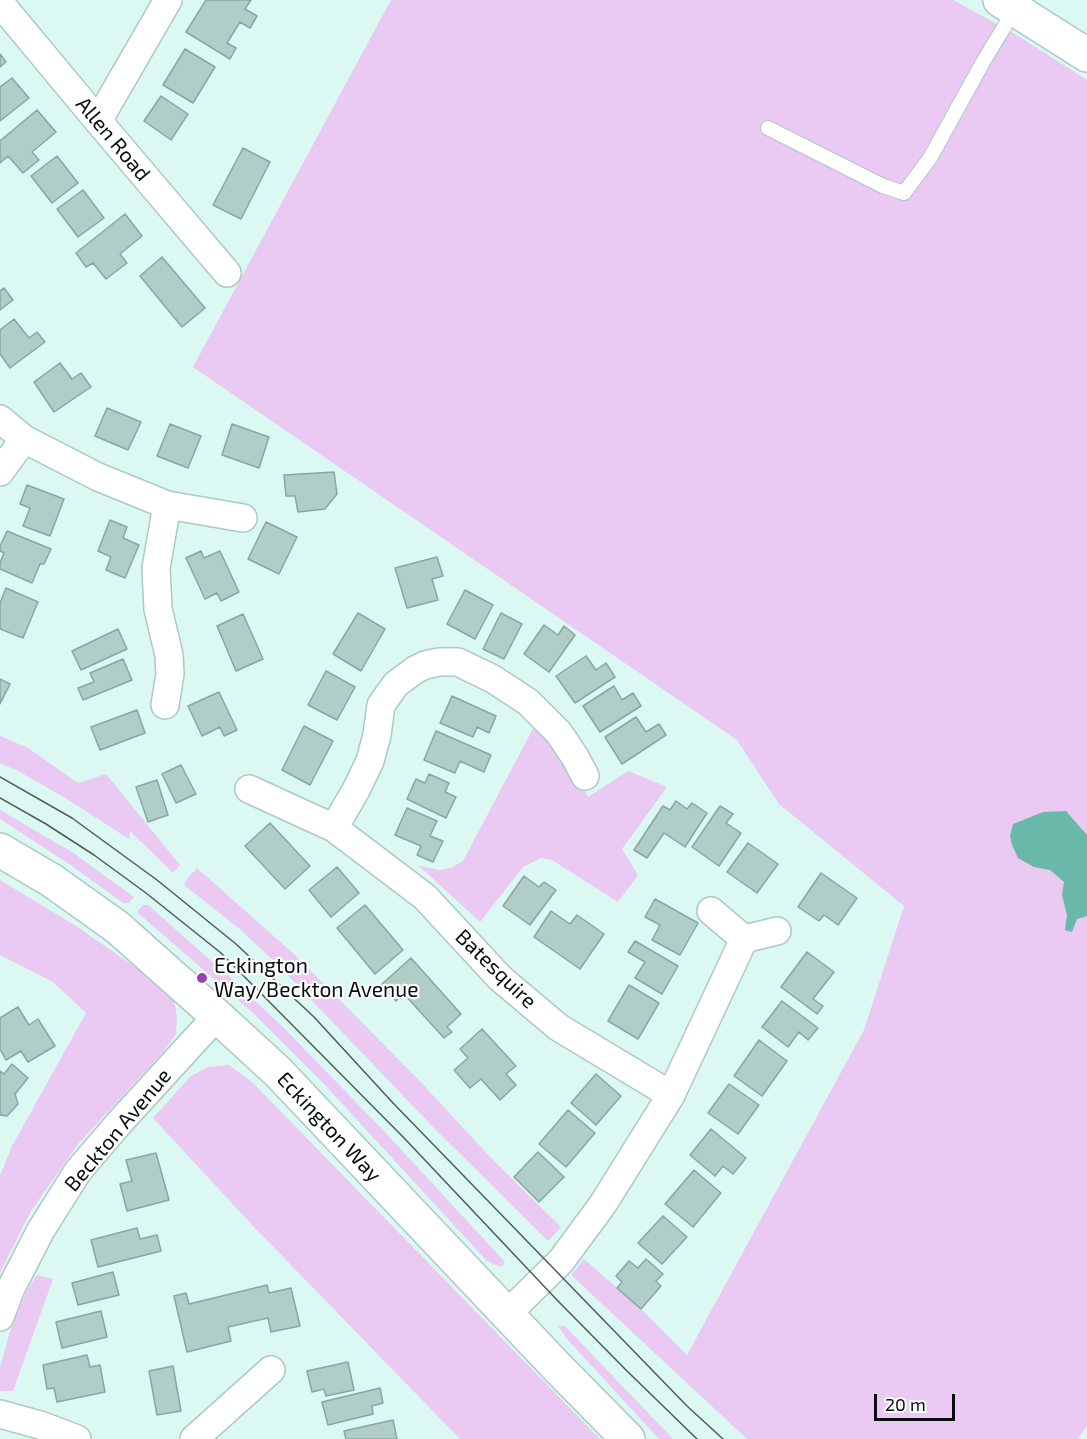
<!DOCTYPE html>
<html>
<head>
<meta charset="utf-8">
<style>
  body { margin:0 }
  #map { position:relative; width:1087px; height:1439px; overflow:hidden; background:#dbf8f2; font-family:"Exo 2",sans-serif }
  canvas { display:block }
  .scale { position:absolute; left:874px; top:1394px; width:81px; height:27px; box-sizing:border-box; border:3px solid #060f0d; border-top:0; padding-left:8px; font-size:18px; line-height:21px; white-space:nowrap; color:#060f0d; -webkit-text-stroke:4px #fefefe; paint-order:stroke }
</style>
</head>
<body>
<div id="map">
<canvas width="1087" height="1439"></canvas>
<div class="scale">20 m</div>
</div>
<script>
const g = document.querySelector('canvas').getContext('2d');
g.lineJoin = 'round';
function paint(path, color) { g.fillStyle = color; g.fill(path, 'evenodd'); }
const toPath = rows => new Path2D(rows.map(r => 'M' + r).join(''));
function trace(path, color, width, dash) { g.strokeStyle = color; g.lineWidth = width; g.lineCap = dash ? 'butt' : 'round'; g.setLineDash(dash || []); g.stroke(path); }
function label(font, color, halo, rows, align = 'center') {
  g.font = font + ' "Exo 2",sans-serif'; g.lineWidth = 4.5; g.setLineDash([]); g.textBaseline = 'middle'; g.strokeStyle = halo; g.fillStyle = color; for (const [text, x, y, turn = 0] of rows) {
    g.save(); g.translate(x, y); g.rotate((+turn || 0) * Math.PI / 180); g.textAlign = isNaN(turn) ? turn : align; if (halo) g.strokeText(text, 0, 0); g.fillText(text, 0, 0); g.restore();
  }
}
paint(toPath([
  [391,0,953,0,1015,34,1087,80,1087,1425,1078,1439,747,1439,571,1275,584,1259,641,1309,687,1355,864,1030,904,906,779,804,737,740,193,367],
  [536,723,562,744,588,797,628,771,667,787,622,849,638,875,618,902,552,860,541,858,523,867,480,922,419,866,439,870,451,868,463,861],
  [0,736,28,748,78,783,106,774,180,865,173,873,130,831,129,839,67,799,18,771,0,763],
  [0,810,72,852,134,897,129,903,123,903,72,866,0,819],
  [197,868,295,955,415,1076,494,1161,561,1227,548,1241,431,1125,279,966,241,930,184,885,188,878],
  [0,880,76,926,151,978,174,1001,177,1016,176,1034,164,1051,78,1144,31,1211,0,1273,0,1176,12,1146,86,1013,53,982,0,955],
  [143,905,148,905,235,982,282,1026,383,1130,505,1262,502,1267,493,1264,486,1260,324,1084,252,1012,137,912],
  [229,1065,252,1082,600,1439,460,1439,255,1228,153,1118,191,1076,208,1067],
  [37,1275,53,1279,13,1391,0,1391,0,1368,10,1331,27,1290],
  [558,1326,565,1326,673,1439,659,1439,567,1339]
]), '#eacaf2');
paint(toPath([
  [1066,811,1087,835,1087,916,1077,919,1072,932,1065,930,1067,915,1062,895,1064,882,1050,870,1034,867,1018,858,1012,845,1010,836,1013,824,1043,812]
]), '#69b8aa');
const building = toPath([
  [206,0,251,0,245,9,257,16,250,28,240,22,227,43,236,48,230,59,186,32,206,0],
  [185,49,215,67,193,103,163,85,185,49],
  [0,54,6,62,0,67,0,54],
  [12,78,29,98,0,121,0,87,12,78],
  [161,96,188,114,171,140,144,121,161,96],
  [37,110,56,132,32,152,39,160,23,173,8,156,0,163,0,141,37,110],
  [243,148,270,162,241,219,213,205,243,148],
  [57,156,78,183,52,203,31,176,57,156],
  [83,190,104,218,78,237,57,209,83,190],
  [125,214,142,236,120,254,127,263,106,279,93,263,86,267,76,253,125,214],
  [162,257,205,308,182,327,140,276,162,257],
  [4,288,13,300,0,310,0,291,4,288],
  [14,319,29,338,37,332,45,342,10,368,0,354,0,330,14,319],
  [60,363,72,379,81,373,91,387,54,412,34,382,60,363],
  [107,408,141,422,128,450,95,436,107,408],
  [170,424,201,436,188,468,157,456,170,424],
  [232,424,269,437,259,468,222,455,232,424],
  [334,472,337,494,325,509,298,512,295,496,286,496,284,475,334,472],
  [27,485,64,499,50,536,23,526,30,508,20,504,27,485],
  [110,520,127,527,123,538,139,545,125,578,106,570,111,557,98,551,110,520],
  [266,522,297,537,279,574,248,559,266,522],
  [7,531,51,549,44,564,40,564,32,583,0,569,0,563,4,553,0,551,0,546,7,531],
  [201,551,204,558,220,551,239,592,221,601,217,593,205,599,186,558,201,551],
  [437,557,443,576,432,579,438,600,407,608,395,568,437,557],
  [6,588,38,602,23,638,0,629,0,603,6,588],
  [465,590,493,605,475,639,447,624,465,590],
  [358,613,385,629,361,671,333,654,358,613],
  [501,613,522,624,504,659,483,649,501,613],
  [243,614,263,659,236,671,217,626,243,614],
  [544,625,558,635,564,626,575,635,549,672,524,654,544,625],
  [118,629,127,649,81,670,72,651,118,629],
  [586,656,596,670,606,663,615,677,575,703,556,676,586,656],
  [123,659,132,680,83,700,78,688,94,682,90,673,123,659],
  [326,671,355,687,337,720,308,705,326,671],
  [0,679,10,684,0,704,0,679],
  [614,686,622,700,633,693,641,706,600,732,583,706,614,686],
  [219,692,237,730,224,736,220,727,202,736,188,706,219,692],
  [452,696,496,716,489,733,477,727,473,737,440,723,452,696],
  [137,710,145,733,100,750,91,727,137,710],
  [636,717,646,732,659,724,666,735,622,764,605,737,636,717],
  [304,726,333,741,310,785,282,770,304,726],
  [436,731,491,755,484,772,460,761,455,773,424,760,436,731],
  [181,765,196,794,176,803,162,774,181,765],
  [429,774,449,783,445,792,456,797,446,818,407,799,416,779,425,783,429,774],
  [157,780,168,815,148,822,136,787,157,780],
  [676,801,687,809,692,803,707,813,685,847,664,833,647,858,634,850,663,806,670,810,676,801],
  [720,806,733,814,726,823,741,833,719,866,692,847,720,806],
  [407,808,437,821,430,836,443,841,433,862,417,855,421,846,395,835,407,808],
  [270,823,310,866,285,889,245,846,270,823],
  [748,843,778,864,757,893,727,872,748,843],
  [337,867,359,893,331,917,309,890,337,867],
  [821,873,857,898,838,925,824,915,819,921,798,907,821,873],
  [524,876,539,887,544,882,556,890,530,925,503,906,524,876],
  [655,899,698,923,680,955,652,940,660,925,645,917,655,899],
  [365,905,403,950,375,974,337,928,365,905],
  [551,911,570,924,577,915,604,934,580,969,534,937,551,911],
  [635,941,678,966,662,994,635,978,645,962,628,952,635,941],
  [807,952,834,972,813,999,823,1006,817,1014,781,987,807,952],
  [411,958,461,1014,447,1027,452,1032,444,1038,404,994,396,1001,381,985,411,958],
  [629,985,659,1003,638,1039,608,1021,629,985],
  [782,1001,818,1028,808,1040,799,1032,788,1047,762,1027,782,1001],
  [18,1007,29,1025,38,1019,55,1046,28,1062,21,1051,6,1060,0,1049,0,1018,18,1007],
  [482,1029,516,1066,506,1074,516,1085,500,1100,481,1079,470,1088,454,1070,468,1058,460,1049,482,1029],
  [759,1040,787,1061,762,1096,734,1076,759,1040],
  [12,1064,28,1078,15,1094,18,1104,7,1116,0,1115,0,1071,4,1074,12,1064],
  [596,1074,621,1096,596,1125,571,1103,596,1074],
  [729,1084,759,1105,738,1134,708,1113,729,1084],
  [568,1110,595,1133,566,1167,539,1144,568,1110],
  [711,1129,746,1158,733,1174,723,1166,715,1176,690,1155,711,1129],
  [538,1152,564,1177,539,1202,514,1177,538,1152],
  [156,1153,169,1200,127,1211,120,1184,132,1181,126,1160,156,1153],
  [694,1170,721,1193,693,1227,665,1204,694,1170],
  [663,1216,687,1237,662,1264,638,1243,663,1216],
  [137,1228,140,1239,157,1235,161,1251,98,1267,91,1240,137,1228],
  [646,1259,663,1274,656,1281,661,1286,641,1309,617,1288,622,1282,616,1276,629,1261,638,1268,646,1259],
  [113,1272,119,1295,78,1305,72,1283,113,1272],
  [267,1285,269,1293,291,1288,300,1326,271,1332,268,1318,228,1327,231,1341,187,1352,174,1296,186,1293,189,1304,267,1285],
  [101,1311,107,1337,62,1348,56,1322,101,1311],
  [87,1355,90,1367,100,1365,105,1392,57,1402,54,1388,47,1389,43,1365,87,1355],
  [348,1362,354,1390,326,1396,324,1389,312,1392,307,1371,348,1362],
  [173,1366,181,1411,157,1415,149,1371,173,1366],
  [380,1388,383,1403,372,1406,373,1414,328,1425,322,1402,380,1388],
  [393,1420,397,1439,346,1439,344,1431,393,1420]
]);
paint(building, '#b1cdc7');
trace(building, '#8aa6a0', 1.5);
const service = toPath([
  [768,128,883,186,904,193,930,158,983,62,1015,9]
]);
const minor = toPath([
  [0,3,98,121,227,273],
  [98,121,168,0],
  [0,419,24,439,98,477,167,505,243,518],
  [0,472,24,439],
  [165,705,170,674,169,655,158,609,156,568,167,505],
  [249,789,334,828,425,897,500,978,558,1027,671,1095],
  [334,828,356,790,370,761,377,735,381,705,396,684,415,670,425,665,439,662,458,662,493,679,528,702,559,733,575,757,585,776],
  [711,911,744,939,777,931],
  [507,1314,561,1261,603,1204,671,1095,744,939],
  [0,1317,11,1288,41,1230,78,1171,120,1122,217,1016],
  [0,1414,40,1425,77,1439],
  [194,1439,271,1370]
]);
const tertiary = toPath([
  [1000,0,1087,55]
]);
const secondary = toPath([
  [0,850,51,880,117,927,217,1016,278,1072,557,1367,628,1439]
]);
trace(service, '#adc9c3', 16);
trace(minor, '#adc9c3', 30);
trace(tertiary, '#adc9c3', 36);
trace(secondary, '#adc9c3', 36);
trace(service, '#fff', 14);
trace(minor, '#fff', 27);
trace(tertiary, '#fff', 33);
trace(secondary, '#fff', 33);
trace(toPath([
  [0,777,72,818,157,880,236,944,314,1017,393,1103,687,1406,723,1439],
  [0,798,46,824,94,855,146,893,221,953,406,1140,557,1300,627,1371,697,1439]
]), '#4d5c59', 1.5);
for (const [x, y, r, color] of [
  [202,978,6,"#9942ae"]
]) { const dot = new Path2D(); dot.arc(x, y, r, 0, 2 * Math.PI); g.fillStyle = color; g.fill(dot); trace(dot, '#fefefe', 2); }
label('21px', '#060f0d', '#fefefe', [
  ["Allen Road",113,139,50],
  ["Batesquire",496,969,44],
  ["Eckington Way",329,1127,47],
  ["Beckton Avenue",118,1130,-50]
]);
label('21px', '#060f0d', '#fefefe', [
  ["Eckington",214,966],
  ["Way/Beckton Avenue",214,990]
], 'left');
</script>
</body>
</html>
